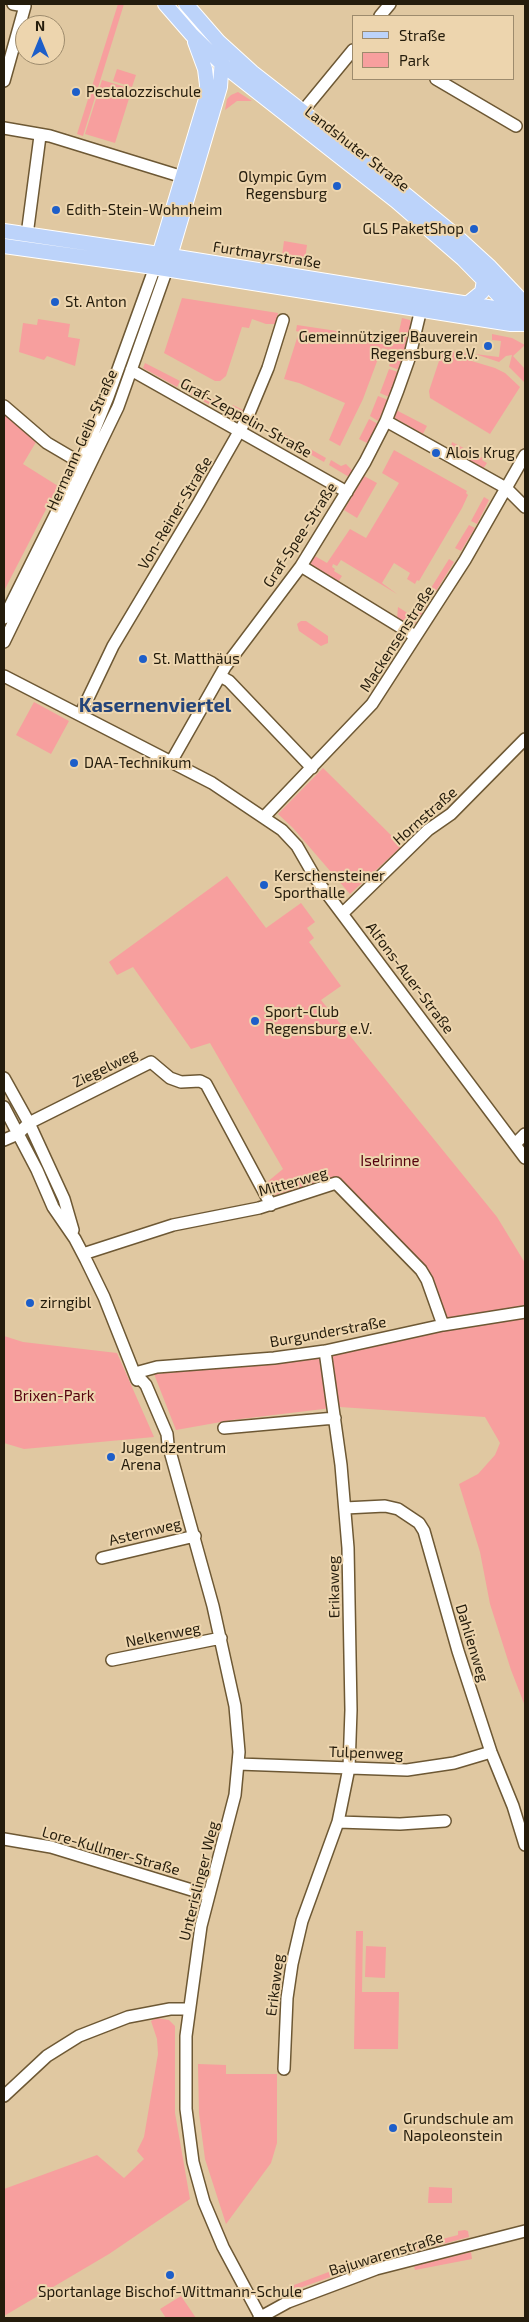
<!DOCTYPE html>
<html>
<head>
<meta charset="utf-8">
<style>
  body { margin:0 }
  #map { position:relative; width:529px; height:2322px; overflow:hidden; background:#e0c8a1; font-family:"Exo 2",sans-serif }
  canvas { display:block }
  .frame { position:absolute; inset:0; border:5px solid #241c0c; pointer-events:none }
  .legend { position:absolute; left:352px; top:15px; width:162px; height:65px; box-sizing:border-box; background:#edd5ae; border:1px solid #9d8b6d; margin:0; padding:6px 9px; list-style:none; font-size:15px; color:#241c0c }
  .legend li { display:flex; align-items:center; gap:10px; height:25px }
  .legend b { width:25px; border:1px solid #9d8b6d }
  .north { position:absolute; left:15px; top:15px; width:50px; height:50px; box-sizing:border-box; background:#edd5ae; border:1px solid #9d8b6d; border-radius:50%; rotate:0deg; font-size:14px; font-weight:700; line-height:20px; text-align:center; color:#241c0c }
  .north::after { content:''; display:block; margin:auto; width:18px; height:22px; background:#1d5ec9; clip-path:polygon(50% 0,100% 100%,50% 72%,0 100%) }
</style>
</head>
<body>
<div id="map">
<canvas width="529" height="2322"></canvas>
<div class="frame"></div>
<ul class="legend">
<li><b style="height:6px;background:#bcd3fa"></b>Straße</li>
<li><b style="height:14px;background:#f79f9e"></b>Park</li>
</ul>
<div class="north">N</div>
</div>
<script>
const g = document.querySelector('canvas').getContext('2d');
g.lineJoin = 'round';
function paint(path, color) { g.fillStyle = color; g.fill(path, 'evenodd'); }
const toPath = rows => new Path2D(rows.map(r => 'M' + r).join(''));
function trace(path, color, width, dash) { g.strokeStyle = color; g.lineWidth = width; g.lineCap = dash ? 'butt' : 'round'; g.setLineDash(dash || []); g.stroke(path); }
function label(font, color, halo, rows, align = 'center') {
  g.font = font + ' "Exo 2",sans-serif'; g.lineWidth = 4; g.setLineDash([]); g.textBaseline = 'middle'; g.strokeStyle = halo; g.fillStyle = color; for (const [text, x, y, turn = 0] of rows) {
    g.save(); g.translate(x, y); g.rotate((+turn || 0) * Math.PI / 180); g.textAlign = isNaN(turn) ? turn : align; if (halo) g.strokeText(text, 0, 0); g.fillText(text, 0, 0); g.restore();
  }
}
paint(toPath([
  [118,4,124,4,83,136,77,134],
  [117,69,136,75,132,87,113,81],
  [102,80,132,89,115,143,85,134],
  [238,92,252,101,237,101,225,110,227,99,231,95],
  [284,241,307,245,304,266,281,263],
  [182,298,278,313,276,324,266,324,252,319,249,328,242,327,226,376,220,381,215,381,164,353],
  [402,318,410,320,411,324,399,370,389,366,394,351,382,348,363,399,340,446,329,440,345,403,299,383,284,379,299,332,296,331,297,325,397,340],
  [38,319,70,324,68,337,80,339,75,366,47,356,44,360,19,352,23,323,37,325],
  [492,334,512,338,525,345,513,356,525,369,525,383,509,367,512,355,506,356,499,362,475,354,499,357,501,341,492,340],
  [446,350,466,353,465,359,495,368,505,373,520,387,490,434,430,398,429,391,442,352],
  [145,363,180,381,177,387,143,368],
  [389,369,398,372,389,397,380,393],
  [184,383,231,408,233,405,243,410,249,402,241,416,234,418,181,389],
  [378,396,388,400,378,421,370,416],
  [396,410,427,426,423,434,393,417],
  [4,412,36,442,23,464,58,486,4,591],
  [369,419,378,424,367,443,359,439],
  [277,430,326,458,324,462,274,434],
  [452,442,483,458,482,460,487,463,483,469,450,450],
  [394,450,467,491,466,493,468,495,462,508,419,581,417,580,415,584,407,579,410,573,394,563,382,583,397,594,341,560,337,566,333,564,332,567,335,569,334,571,342,576,338,582,308,563,313,555,327,563,350,529,366,538,399,483,382,473],
  [331,460,341,466,346,464,353,471,349,477,329,465],
  [364,476,377,483,357,518,344,510],
  [484,497,489,500,477,524,471,521],
  [469,525,475,528,461,551,455,548],
  [449,559,454,562,436,591,431,588],
  [422,604,427,606,412,628,397,619,398,607,414,617],
  [301,621,306,621,328,636,328,643,321,646,299,631,297,624],
  [34,702,69,721,51,754,16,735],
  [323,768,402,846,350,894,293,828,278,814],
  [227,876,266,928,301,903,315,922,307,928,314,938,309,942,341,986,321,1000,497,1217,525,1263,525,1305,447,1319,433,1279,426,1268,337,1177,275,1195,271,1192,266,1183,283,1169,210,1043,191,1049,133,967,117,975,109,962],
  [525,1317,525,1706,511,1670,490,1604,480,1552,459,1484,478,1474,495,1455,500,1443,485,1417,340,1407,232,1420,176,1430,154,1374,316,1359,449,1330],
  [4,1336,23,1342,117,1353,154,1437,24,1449,4,1443],
  [356,1931,363,1931,362,1992,399,1992,398,2049,354,2049],
  [366,1946,386,1947,385,1978,365,1977],
  [157,2018,169,2020,175,2026,175,2113,190,2199,109,2254,4,2316,4,2189,97,2155,124,2178,144,2159,137,2151,144,2137,158,2054,157,2039,151,2021],
  [198,2064,226,2065,226,2074,277,2074,277,2143,271,2163,226,2224,205,2159,199,2113],
  [429,2187,452,2188,452,2203,428,2203],
  [465,2230,468,2231,469,2237,409,2253,408,2248,458,2235,458,2231],
  [471,2252,472,2259,415,2270,414,2266],
  [366,2258,372,2260,367,2264,280,2295,278,2291],
  [181,2296,196,2318,166,2318,160,2309]
]), '#f79f9e');
const minor = toPath([
  [380,16,390,4],
  [436,79,516,126],
  [4,81,25,6,13,4],
  [302,112,353,50],
  [4,128,50,136,183,177],
  [27,235,40,136],
  [131,370,347,492],
  [4,406,47,443,81,463],
  [386,421,506,488,525,507],
  [301,566,415,636],
  [4,618,81,463,108,397,155,267],
  [4,642,118,407,167,269],
  [4,676,212,783,282,830,297,846,316,879,525,1158],
  [220,676,229,681,312,768],
  [80,715,113,646,199,502,248,416,268,368,283,320],
  [171,762,225,667,301,566,365,462,386,421,398,390,409,359,421,309],
  [264,817,372,704,465,560,525,455],
  [343,913,428,830,451,814,525,739],
  [4,1078,29,1123,64,1199,73,1230],
  [4,1107,37,1170,53,1207,75,1239,86,1260,104,1297,137,1380],
  [4,1140,18,1134,29,1123,151,1062,170,1078,181,1082,200,1081,206,1084,271,1205],
  [515,1144,525,1134],
  [83,1254,173,1225,259,1208,336,1183,421,1270,427,1280,443,1325],
  [135,1373,146,1385,167,1434,168,1444,213,1606,235,1706,239,1752,235,1795,201,1926,186,2036,186,2109,193,2162,204,2202,223,2247,261,2318],
  [135,1373,157,1367,274,1358,325,1351,443,1325,525,1312],
  [224,1428,335,1418],
  [345,1508,385,1506,398,1509,419,1523,424,1531,458,1651,491,1752,513,1806,525,1845],
  [102,1558,195,1536],
  [112,1660,221,1638],
  [238,1764,407,1770,454,1763,491,1752],
  [338,1822,400,1824,445,1821],
  [4,1839,51,1847,208,1895],
  [284,2069,287,1998,292,1964,302,1921,338,1822,349,1768,351,1710,348,1548,341,1465,325,1351],
  [4,2096,47,2056,79,2036,128,2017,170,2009,188,2009],
  [259,2318,288,2302,376,2269,525,2231]
]);
const major = toPath([
  [165,4,192,35,223,65,396,201,463,259,516,313],
  [186,4,219,42,252,72,339,140,455,235,490,267,525,304],
  [4,231,146,252,525,313],
  [4,246,140,265,511,324,525,324],
  [157,262,206,99,207,85,205,69,195,42],
  [168,263,220,87,222,58],
  [466,305,482,292,484,280]
]);
trace(minor, '#6d5834', 14);
trace(major, '#fff', 16);
trace(minor, '#fff', 11);
trace(major, '#bcd3fa', 14);
for (const [x, y, r, color] of [
  [76,92,5,"#1d5ec9"],
  [337,186,5,"#1d5ec9"],
  [56,210,5,"#1d5ec9"],
  [474,229,5,"#1d5ec9"],
  [55,302,5,"#1d5ec9"],
  [488,346,5,"#1d5ec9"],
  [436,453,5,"#1d5ec9"],
  [143,659,5,"#1d5ec9"],
  [74,763,5,"#1d5ec9"],
  [264,885,5,"#1d5ec9"],
  [255,1021,5,"#1d5ec9"],
  [30,1303,5,"#1d5ec9"],
  [111,1457,5,"#1d5ec9"],
  [393,2128,5,"#1d5ec9"],
  [170,2275,5,"#1d5ec9"]
]) { const dot = new Path2D(); dot.arc(x, y, r, 0, 2 * Math.PI); g.fillStyle = color; g.fill(dot); trace(dot, '#edd5ae', 2); }
label('15px', '#241c0c', '#edd5ae', [
  ["Pestalozzischule",86,92],
  ["Olympic Gym",327,177,"right"],
  ["Regensburg",327,194,"right"],
  ["Edith-Stein-Wohnheim",66,210],
  ["GLS PaketShop",464,229,"right"],
  ["St. Anton",65,302],
  ["Gemeinnütziger Bauverein",478,337,"right"],
  ["Regensburg e.V.",478,354,"right"],
  ["Alois Krug",446,453],
  ["St. Matthäus",153,659],
  ["DAA-Technikum",84,763],
  ["Kerschensteiner",274,876],
  ["Sporthalle",274,893],
  ["Sport-Club",265,1012],
  ["Regensburg e.V.",265,1029],
  ["zirngibl",40,1303],
  ["Jugendzentrum",121,1448],
  ["Arena",121,1465],
  ["Grundschule am",403,2119],
  ["Napoleonstein",403,2136],
  ["Sportanlage Bischof-Wittmann-Schule",170,2292,"center"]
], 'left');
label('15px', '#241c0c', '#edd5ae', [
  ["Landshuter Straße",357,149,38],
  ["Furtmayrstraße",267,255,9],
  ["Graf-Zeppelin-Straße",246,418,29],
  ["Hermann-Geib-Straße",82,440,-66],
  ["Von-Reiner-Straße",175,513,-59],
  ["Graf-Spee-Straße",300,535,-57],
  ["Mackensenstraße",397,639,-57],
  ["Hornstraße",425,816,-41],
  ["Alfons-Auer-Straße",410,978,53],
  ["Ziegelweg",105,1068,-26],
  ["Mitterweg",293,1182,-16],
  ["Burgunderstraße",328,1332,-10],
  ["Asternweg",145,1532,-14],
  ["Erikaweg",334,1587,-91],
  ["Nelkenweg",163,1635,-11],
  ["Dahlienweg",472,1643,73],
  ["Tulpenweg",366,1753,2],
  ["Lore-Kullmer-Straße",111,1851,16],
  ["Unterislinger Weg",199,1881,-76],
  ["Erikaweg",275,1985,-83],
  ["Bajuwarenstraße",386,2254,-17]
]);
label('15px', '#55000e', '#edd5ae', [
  ["Iselrinne",390,1161],
  ["Brixen-Park",54,1396]
]);
label('bold 20px', '#24447a', '#edd5ae', [
  ["Kasernenviertel",155,705]
]);
</script>
</body>
</html>
